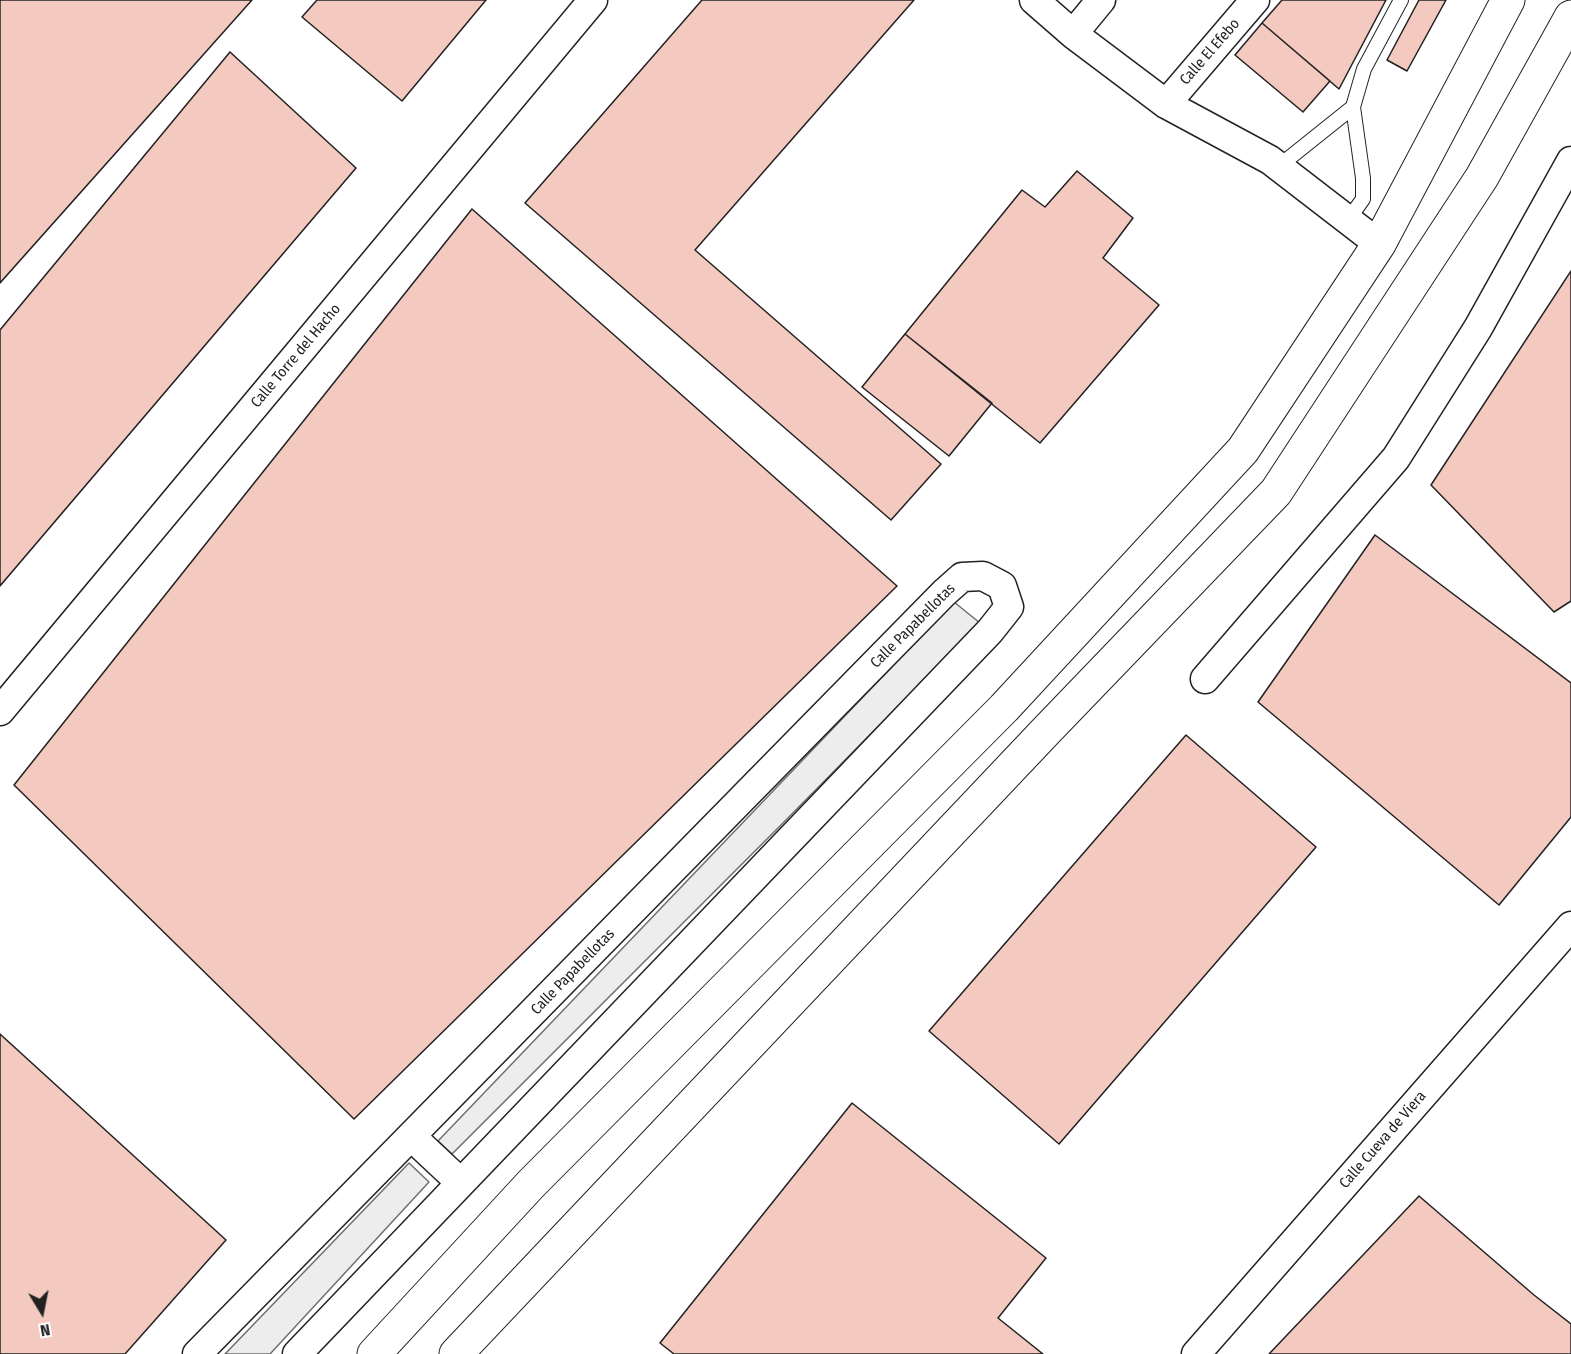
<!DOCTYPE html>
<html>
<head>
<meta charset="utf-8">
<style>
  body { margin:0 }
  #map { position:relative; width:1571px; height:1354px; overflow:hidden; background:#fff; font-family:"Fira Sans Condensed",sans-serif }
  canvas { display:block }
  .north { position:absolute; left:12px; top:1282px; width:60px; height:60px; -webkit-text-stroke:4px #fff; paint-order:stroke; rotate:170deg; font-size:16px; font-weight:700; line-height:24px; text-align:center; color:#222 }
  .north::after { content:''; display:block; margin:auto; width:21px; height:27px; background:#222; clip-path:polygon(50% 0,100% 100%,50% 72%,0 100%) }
</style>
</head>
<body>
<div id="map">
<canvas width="1571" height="1354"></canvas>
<div class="north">N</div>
</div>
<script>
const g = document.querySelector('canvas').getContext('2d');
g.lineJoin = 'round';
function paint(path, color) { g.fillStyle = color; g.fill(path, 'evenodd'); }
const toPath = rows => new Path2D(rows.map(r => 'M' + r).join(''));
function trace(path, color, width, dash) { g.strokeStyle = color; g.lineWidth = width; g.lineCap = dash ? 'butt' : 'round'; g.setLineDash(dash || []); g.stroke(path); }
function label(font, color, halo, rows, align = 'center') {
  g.font = font + ' "Fira Sans Condensed",sans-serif'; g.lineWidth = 4.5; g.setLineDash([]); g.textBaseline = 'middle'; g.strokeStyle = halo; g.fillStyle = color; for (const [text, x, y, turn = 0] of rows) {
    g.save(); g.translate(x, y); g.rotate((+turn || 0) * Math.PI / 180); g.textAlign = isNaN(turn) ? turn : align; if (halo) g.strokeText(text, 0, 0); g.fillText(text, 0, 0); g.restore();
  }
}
const parking = toPath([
  [954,602,980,623,785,821,452,1154,438,1141,954,602],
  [409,1163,429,1182,270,1354,225,1354,409,1163]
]);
paint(parking, '#ededed');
trace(parking, '#6f6f6f', 1.5);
const building = toPath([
  [0,0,252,0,0,283,0,0],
  [317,0,486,0,402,101,302,17,317,0],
  [702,0,914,0,695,250,941,464,891,520,525,203,702,0],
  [1282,0,1386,0,1339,89,1262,23,1282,0],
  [1419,0,1446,0,1407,71,1387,60,1419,0],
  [1262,23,1330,81,1303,112,1235,55,1262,23],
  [230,52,356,168,0,586,0,330,230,52],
  [1077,171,1133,218,1103,258,1159,305,1040,443,905,334,1022,190,1045,207,1077,171],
  [472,209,897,586,354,1119,14,785,472,209],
  [1571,271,1571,601,1554,612,1431,485,1571,271],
  [905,334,992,403,949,456,862,387,905,334],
  [1375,535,1571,683,1571,817,1499,905,1258,702,1375,535],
  [1186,735,1316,847,1059,1144,929,1031,1186,735],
  [0,1034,226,1240,125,1354,0,1354,0,1034],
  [852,1103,1046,1258,998,1318,1043,1354,674,1354,660,1343,852,1103],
  [1419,1196,1534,1295,1571,1324,1571,1354,1269,1354,1419,1196]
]);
paint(building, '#f3c9c0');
trace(building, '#222', 1.5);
const service = toPath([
  [1278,167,1353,107,1364,69,1401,0],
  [1348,220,1363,199,1363,178,1353,107]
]);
const minor = toPath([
  [1034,0,1073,34,1166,104,1270,160,1379,244],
  [1073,34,1101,0],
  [1166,104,1255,0],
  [1205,679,1396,458,1478,328,1571,161],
  [0,711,593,0],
  [412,1137,461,1183],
  [197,1354,944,593,962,577,983,576,1002,586,1009,607,990,631,297,1354],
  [1196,1354,1571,926]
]);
const tertiary = toPath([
  [374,1354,531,1184,1004,708,1243,450,1379,244,1508,0],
  [456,1354,1045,732,1276,492,1482,177,1571,17]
]);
trace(service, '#222', 16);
trace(minor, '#222', 31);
trace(tertiary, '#222', 35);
trace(service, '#fff', 14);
trace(minor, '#fff', 28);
trace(tertiary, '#fff', 33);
label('15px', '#222', '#fff', [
  ["Calle El Efebo",1210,52,-49],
  ["Calle Torre del Hacho",296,356,-50],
  ["Calle Papabellotas",913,626,-45],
  ["Calle Papabellotas",573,972,-46],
  ["Calle Cueva de Viera",1383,1140,-49]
]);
</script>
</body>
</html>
